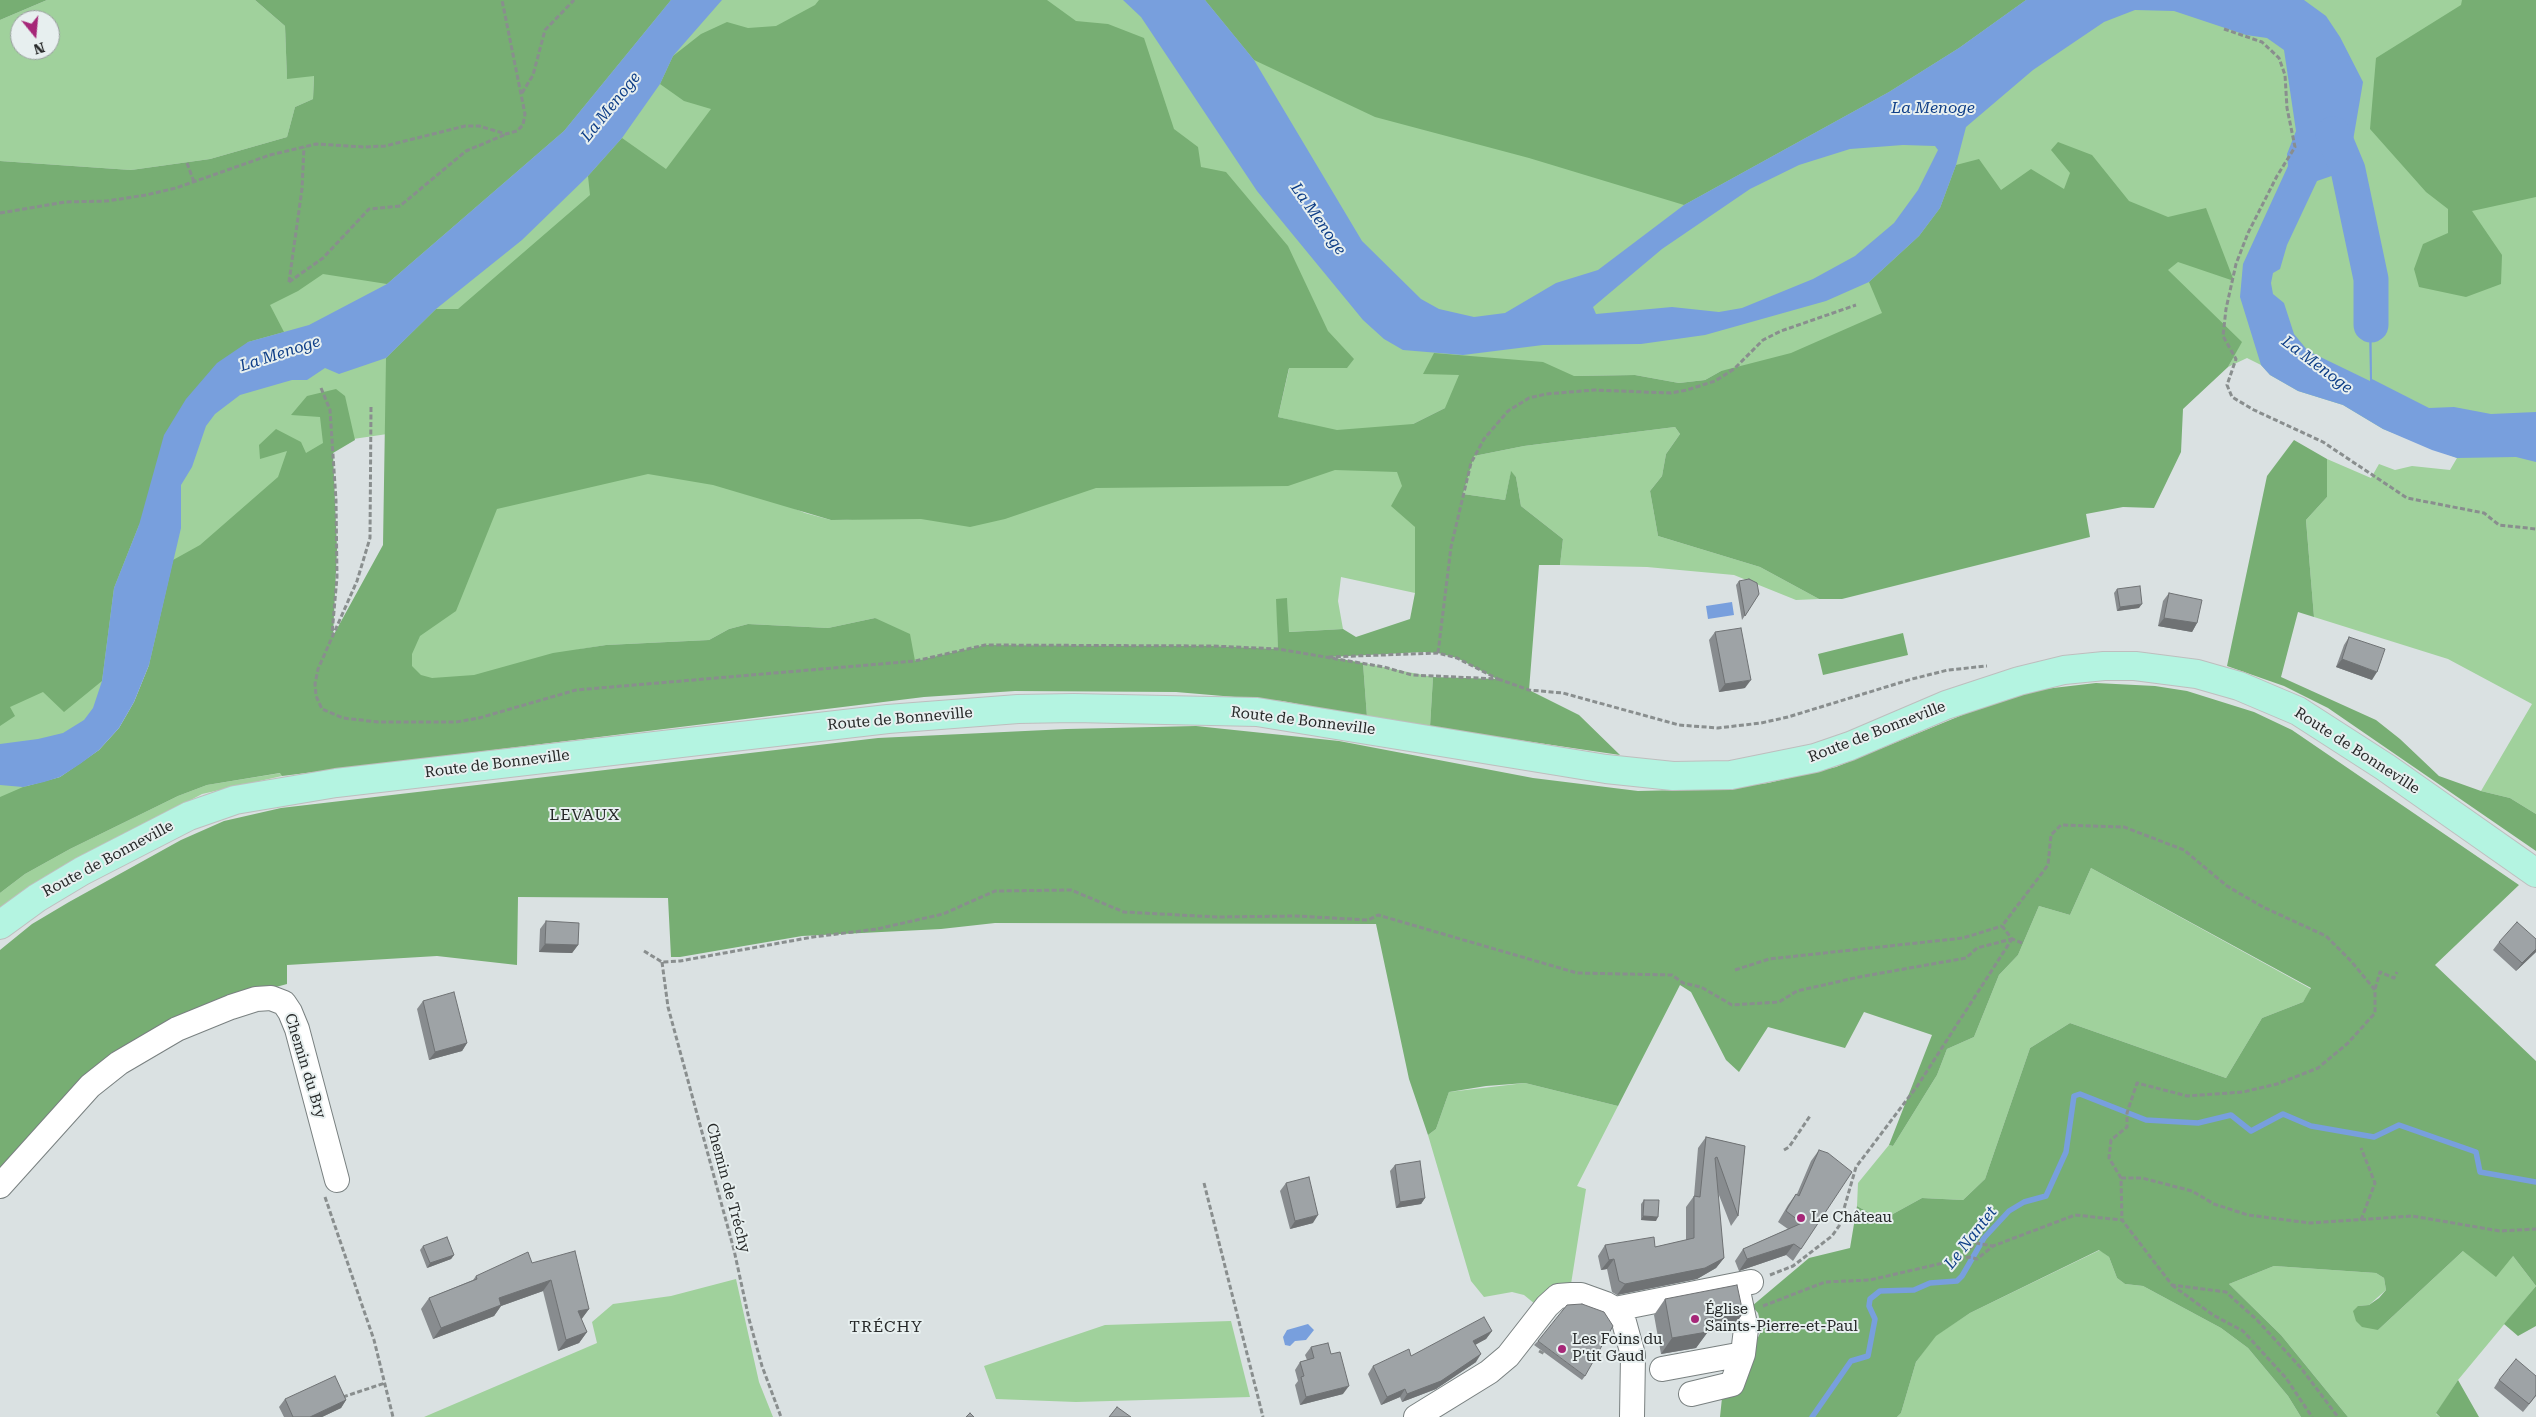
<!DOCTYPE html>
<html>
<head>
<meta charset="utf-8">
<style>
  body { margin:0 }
  #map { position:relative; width:2536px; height:1417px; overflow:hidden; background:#dae1e2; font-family:"Roboto Serif",serif }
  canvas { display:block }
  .north { position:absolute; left:10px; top:10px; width:50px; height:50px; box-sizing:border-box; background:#e7efef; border:1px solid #9a9f9f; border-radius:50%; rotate:163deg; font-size:14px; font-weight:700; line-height:20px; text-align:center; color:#262828 }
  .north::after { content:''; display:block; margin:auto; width:18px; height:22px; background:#a62778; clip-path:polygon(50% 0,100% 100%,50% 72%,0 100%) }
</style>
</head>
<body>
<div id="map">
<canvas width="2536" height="1417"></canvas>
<div class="north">N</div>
</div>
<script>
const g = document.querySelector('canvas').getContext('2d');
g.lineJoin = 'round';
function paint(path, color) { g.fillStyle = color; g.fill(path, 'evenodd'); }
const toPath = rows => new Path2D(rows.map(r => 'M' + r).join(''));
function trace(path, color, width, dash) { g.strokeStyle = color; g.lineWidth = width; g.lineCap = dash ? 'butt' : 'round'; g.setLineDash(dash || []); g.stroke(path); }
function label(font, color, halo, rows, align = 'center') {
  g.font = font + ' "Roboto Serif",serif'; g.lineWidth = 4; g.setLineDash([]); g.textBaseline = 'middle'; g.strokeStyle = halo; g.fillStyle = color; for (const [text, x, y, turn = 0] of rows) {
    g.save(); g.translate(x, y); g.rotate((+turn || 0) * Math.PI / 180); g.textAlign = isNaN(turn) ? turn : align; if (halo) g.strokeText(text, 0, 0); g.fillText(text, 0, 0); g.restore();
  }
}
paint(toPath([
  [47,0,255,0,285,26,287,78,314,75,313,99,295,107,287,137,210,159,131,170,0,161,0,20],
  [20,20,50,20,50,50,20,50],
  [657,0,2536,0,2536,814,2510,798,2481,791,2532,704,2448,659,2314,617,2306,520,2327,497,2327,459,2371,478,2379,464,2395,470,2412,466,2450,470,2457,458,2383,429,2343,405,2298,391,2270,375,2261,365,2247,358,2228,367,2241,342,1721,371,1705,380,1679,383,1635,375,1574,376,1445,408,1413,424,1402,486,1415,527,1415,593,1341,577,1338,601,1343,629,1288,632,1287,599,1277,599,1278,649,1213,646,985,645,915,661,875,618,828,628,748,624,729,629,709,640,606,645,581,649,367,707,478,511,680,461,805,513,831,520,847,520,1337,431,1278,417,1289,369,394,433,326,443,149,665,0,812,0,349],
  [1675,427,1680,434,1666,454,1662,476,1650,491,1658,536,1760,567,1819,599,1796,600,1734,575,1647,567,1560,565,1563,539,1521,506,1516,477,1511,472,1505,500,1463,494,1474,456,1524,446],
  [1363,663,1433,677,1430,727,1367,717],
  [281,773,282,776,202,794,51,874,0,909,0,893,25,874,70,849,178,796,207,785],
  [2091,868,2311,989,2303,1002,2262,1018,2226,1078,2070,1023,2030,1048,1985,1179,1963,1200,1922,1198,1882,1220,1857,1206,1858,1183,1889,1145,1893,1146,1937,1075,1947,1049,1974,1037,1999,975,2018,955,2039,906,2070,915],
  [1525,1083,1618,1106,1577,1186,1586,1189,1571,1284,1535,1304,1524,1295,1512,1292,1484,1297,1471,1281,1428,1135,1436,1129,1449,1092],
  [2100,1250,2109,1257,2117,1278,2125,1284,2143,1286,2221,1328,2248,1348,2288,1396,2301,1417,1897,1417,1901,1413,1916,1362,1935,1336,1970,1313],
  [2463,1251,2513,1256,2536,1286,2458,1380,2436,1414,2440,1417,2348,1417,2281,1335,2229,1284,2274,1266,2376,1273,2384,1278,2386,1290,2369,1305,2358,1306,2378,1330],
  [736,1279,759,1382,773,1417,424,1417,597,1343,592,1322,613,1304,671,1296],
  [1231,1321,1250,1397,1076,1402,996,1399,984,1366,1105,1325]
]), '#a0d19c');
paint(toPath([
  [0,0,47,0,0,20],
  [255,0,671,0,564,131,387,284,323,274,298,291,270,305,284,332,248,342,139,525,114,588,102,681,64,712,43,692,10,707,15,716,0,726,0,161,131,170,210,159,287,137,295,107,313,99,314,76,287,79,285,26],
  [819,0,1047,0,1076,21,1108,24,1144,38,1174,129,1198,147,1201,167,1226,172,1288,246,1328,331,1354,359,1347,368,1289,368,1278,417,1337,430,1413,424,1445,408,1459,375,1423,374,1434,353,1543,362,1574,376,1635,375,1679,383,1705,380,1721,371,1791,353,1882,313,1869,282,1919,236,1940,208,1956,165,1979,159,2001,190,2031,169,2064,189,2070,173,2051,150,2058,142,2092,155,2129,201,2168,217,2206,208,2234,281,2178,262,2168,270,2242,342,2228,367,2183,409,2181,452,2154,508,2123,507,2086,514,2090,537,1842,599,1819,599,1760,567,1658,536,1650,491,1662,476,1666,454,1680,434,1675,427,1524,446,1474,456,1463,494,1505,500,1511,471,1516,477,1521,506,1563,539,1560,565,1539,565,1529,690,1579,715,1620,755,1430,727,1433,677,1497,679,1457,658,1438,653,1424,652,1330,657,1363,663,1367,717,1282,701,1176,692,1015,691,924,697,282,776,280,773,207,785,178,796,70,849,25,874,0,893,0,797,23,787,60,777,99,750,119,728,134,702,149,665,173,560,200,545,278,477,287,451,260,459,259,445,276,429,301,442,306,453,323,443,320,417,291,415,307,396,336,389,345,396,355,440,333,453,337,549,333,636,383,545,386,358,436,309,458,309,590,195,588,176,622,138,666,169,711,109,684,101,660,84,673,56,701,34,727,22,748,28,776,26,815,5],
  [1335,470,1397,472,1402,486,1391,506,1415,527,1415,593,1410,619,1356,637,1343,629,1289,632,1287,598,1276,599,1278,649,1213,646,985,645,915,661,910,634,875,618,828,628,748,624,729,629,709,640,606,645,553,653,474,675,432,678,421,675,412,666,412,654,420,636,456,611,497,509,648,474,713,485,831,520,921,519,970,527,1005,519,1096,488,1288,486],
  [1205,0,2026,0,1959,48,1889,92,1684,205,1529,158,1375,117,1254,60],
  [2462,0,2536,0,2536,197,2472,211,2502,255,2501,284,2466,297,2419,287,2414,269,2423,244,2448,233,2448,209,2426,192,2370,129,2376,58,2461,5],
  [2294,440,2327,459,2327,497,2306,520,2314,617,2298,612,2281,677,2376,720,2400,739,2439,776,2481,791,2510,798,2536,814,2536,851,2328,708,2284,686,2227,666,2267,476],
  [1903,633,1908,655,1823,675,1818,654],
  [2096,683,2155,686,2187,691,2254,712,2292,730,2519,885,2435,965,2536,1061,2536,1326,2518,1336,2504,1324,2536,1286,2513,1256,2496,1277,2463,1251,2378,1330,2362,1327,2356,1321,2353,1311,2358,1306,2369,1305,2379,1298,2386,1290,2384,1278,2376,1273,2274,1266,2229,1284,2281,1335,2348,1417,2301,1417,2288,1396,2248,1348,2221,1328,2143,1286,2125,1284,2117,1278,2109,1257,2099,1250,1970,1313,1936,1336,1916,1362,1901,1413,1897,1417,1720,1417,1722,1398,1734,1388,1762,1329,1758,1313,1752,1306,1809,1258,1850,1248,1857,1206,1882,1220,1922,1198,1963,1200,1985,1179,2030,1048,2070,1023,2226,1078,2262,1018,2303,1002,2311,988,2091,868,2070,915,2039,906,2018,955,1999,975,1974,1037,1947,1049,1937,1075,1893,1146,1889,1145,1932,1035,1864,1012,1845,1048,1768,1027,1739,1072,1726,1060,1691,992,1680,985,1618,1106,1525,1083,1486,1086,1449,1092,1436,1129,1428,1135,1409,1079,1376,924,995,923,941,929,802,936,680,957,671,957,668,898,518,897,517,965,437,956,287,965,287,984,232,999,75,1086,0,1168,0,950,32,924,69,902,181,840,224,821,281,808,878,738,1067,729,1196,726,1339,741,1533,778,1638,791,1724,789,1768,783,1836,767,2001,699,2036,690],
  [2458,1380,2479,1417,2440,1417,2436,1413]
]), '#77ae73');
paint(toPath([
  [671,0,722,0,673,56,660,84,622,138,588,176,522,240,436,309,386,358,339,374,325,368,307,380,292,380,240,395,215,414,206,426,192,467,181,485,181,528,149,665,134,702,119,728,99,750,80,764,60,777,44,782,23,787,0,785,0,744,38,739,63,733,84,720,93,708,102,681,114,588,139,525,164,435,186,399,217,363,248,342,309,325,387,284,564,131],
  [1123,0,1205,0,1254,60,1362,241,1421,299,1439,309,1474,317,1505,313,1556,283,1598,270,1684,205,1889,92,1959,48,2026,0,2304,0,2326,16,2340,37,2363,82,2348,170,2371,279,2372,379,2429,408,2454,407,2491,414,2536,412,2536,462,2516,457,2457,458,2432,450,2383,429,2343,405,2298,391,2270,375,2261,365,2240,297,2243,264,2288,166,2287,154,2296,131,2284,50,2267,38,2246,35,2174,11,2135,10,2104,22,2033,70,1966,127,1956,165,1940,208,1919,236,1869,282,1826,301,1705,335,1641,344,1543,345,1463,355,1403,350,1384,339,1363,320,1257,191,1141,17],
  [1903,145,1935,146,1938,150,1918,190,1894,223,1855,256,1813,279,1742,308,1719,312,1672,307,1596,314,1593,307,1662,249,1750,189,1799,165,1850,149],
  [2346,171,2368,278,2370,381,2308,351,2294,334,2284,303,2273,294,2271,283,2273,273,2280,269,2287,245,2317,181],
  [1732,602,1734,615,1708,619,1706,606],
  [1308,1324,1314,1330,1306,1340,1295,1341,1290,1346,1285,1345,1283,1337,1287,1330]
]), '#789fdd');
trace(toPath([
  [1812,1417,1851,1361,1868,1356,1875,1319,1869,1306,1870,1299,1880,1291,1914,1290,1930,1283,1957,1281,1962,1276,1984,1238,2009,1211,2024,1202,2046,1196,2066,1152,2074,1096,2080,1094,2146,1120,2198,1123,2231,1115,2251,1131,2283,1114,2311,1126,2374,1137,2399,1125,2476,1152,2480,1172,2536,1182]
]), '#789fdd', 5.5);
trace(toPath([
  [2333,134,2348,170,2371,279,2371,325]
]), '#789fdd', 35);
const minor = toPath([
  [0,1186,90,1086,119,1063,177,1029,231,1007,256,999,271,998,284,1003,290,1012,297,1029,337,1180],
  [1615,1309,1751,1282],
  [1662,1369,1743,1354,1746,1329,1737,1286],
  [1691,1394,1732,1384,1743,1354],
  [1416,1417,1489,1372,1508,1356,1547,1306,1558,1296,1571,1295,1581,1295,1606,1304,1615,1309,1624,1322,1633,1355,1632,1417]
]);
const major = toPath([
  [0,925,37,898,82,871,189,816,235,800,336,783,888,719,1018,709,1074,708,1257,712,1606,769,1673,776,1731,775,1815,758,1850,746,1946,705,2019,681,2064,670,2104,666,2135,666,2197,674,2239,686,2298,711,2385,767,2536,873]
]);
trace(minor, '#798080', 26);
trace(major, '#bebebe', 30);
trace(toPath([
  [2224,29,2262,42,2279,58,2285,75,2287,108,2295,147,2277,176,2248,233,2236,264,2226,309,2223,336,2236,359,2227,385,2232,397,2254,410,2323,442,2407,498,2484,513,2499,525,2536,529],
  [522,93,533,75,545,30,574,0],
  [187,163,194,182],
  [0,213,65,202,107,201,146,195,176,188,270,155,316,144,365,147,385,146,465,126,479,126,506,134,517,131,523,125,525,114,502,0],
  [289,282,323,258,369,209,400,206,466,151,504,135],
  [289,282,302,189,304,147],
  [321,388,330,410,336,500,337,577,332,634],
  [371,407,370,538,357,581,318,669,315,684,316,696,322,709,343,718,378,722,456,722,479,718,576,690,915,661,985,645,1213,646,1278,649,1384,667,1412,675,1498,679,1457,658,1438,653,1327,657],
  [1438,653,1451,547,1471,463,1484,439,1508,411,1529,398,1546,394,1594,390,1671,393,1687,390,1715,381,1734,369,1763,340,1781,331,1856,305],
  [1498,679,1529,690,1563,693,1679,725,1718,728,1761,723,1788,717,1912,679,1948,670,1987,666],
  [2022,943,2012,939,2002,926,2048,865,2051,835,2061,825,2124,827,2184,850,2227,886,2263,907,2326,936,2351,961,2375,990,2375,1013,2348,1043,2318,1068,2277,1084,2243,1092,2187,1096,2137,1083,2127,1113,2127,1127,2111,1140,2109,1158,2121,1178,2122,1220],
  [644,951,662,962,680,961,813,937,877,929,943,914,995,891,1071,890,1124,912,1217,917,1297,916,1368,920,1378,915,1577,973,1672,975,1683,983,1701,987,1732,1005,1779,1002,1797,991,1859,977,1966,958,1977,948,2012,939],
  [662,962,668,1007,734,1250,749,1319,762,1366,781,1417],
  [1735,970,1769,959,1963,938,2002,926],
  [2375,989,2380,972,2394,978,2397,972],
  [1784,1150,1789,1147,1810,1116],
  [2121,1178,2142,1178,2192,1191,2214,1204,2248,1215,2310,1223,2412,1216,2500,1231,2536,1229],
  [1204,1183,1263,1417],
  [325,1197,374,1340,393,1417],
  [2361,1220,2375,1183,2361,1148],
  [1959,1259,1976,1243,1993,1246],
  [1770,1275,1793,1266,1832,1236,1839,1226,1856,1167,1918,1085,2012,939],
  [2172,1285,2213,1315,2243,1331,2286,1378,2312,1417],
  [1763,1306,1825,1282,1870,1280,1969,1257,1977,1259,1993,1246,2075,1215,2122,1220,2172,1285,2226,1292,2257,1320,2301,1368,2338,1417],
  [1539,1351,1545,1354],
  [343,1397,385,1383]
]), '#898e8e', 3, [5, 2.5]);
trace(minor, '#fff', 24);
trace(major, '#b4f4e1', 28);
paint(toPath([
  [1739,581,1759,594,1742,620,1736,585],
  [2117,589,2139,608,2117,611,2114,593],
  [2169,593,2197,623,2192,632,2158,626,2163,601],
  [1715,632,1745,688,1719,692,1709,640],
  [2349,637,2372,680,2336,667,2344,645],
  [546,921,578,945,572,953,539,952,540,929],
  [2536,939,2536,952,2516,971,2493,950,2499,942],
  [423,1001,467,1043,462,1051,429,1060,417,1009],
  [1706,1137,1745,1146,1738,1216,1731,1226,1717,1190,1724,1258,1716,1268,1697,1279,1617,1295,1612,1292,1607,1269,1601,1270,1598,1256,1605,1245,1655,1247,1686,1240,1686,1207,1694,1196,1698,1148],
  [1819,1150,1801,1249,1793,1261,1786,1255,1739,1271,1735,1261,1743,1249,1788,1229,1778,1222,1788,1205,1796,1194,1797,1194,1811,1161],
  [1395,1165,1425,1198,1421,1204,1396,1208,1390,1171],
  [1286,1183,1313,1223,1290,1229,1280,1191],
  [1644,1200,1656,1221,1641,1220,1641,1204],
  [423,1246,454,1255,451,1259,427,1268,420,1250],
  [532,1263,589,1309,581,1319,587,1332,579,1343,558,1351,543,1291,501,1306,494,1316,433,1339,421,1309,429,1298,473,1280,476,1276],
  [1665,1299,1743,1313,1732,1329,1707,1333,1696,1348,1661,1354,1654,1315],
  [1492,1331,1486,1339,1475,1344,1476,1362,1436,1389,1402,1402,1400,1397,1381,1405,1368,1374,1373,1366,1411,1356],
  [1538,1341,1585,1376,1582,1380,1534,1345],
  [1311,1347,1343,1394,1300,1405,1295,1385,1298,1381,1295,1370,1300,1362,1307,1360,1305,1355],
  [2536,1376,2536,1396,2523,1412,2494,1388,2499,1380],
  [285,1399,346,1400,341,1408,322,1417,284,1417,279,1407]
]), '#888c8f');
paint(toPath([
  [2142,604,2139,608,2117,611,2120,607],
  [2164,618,2197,623,2192,632,2158,626],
  [2342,659,2377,672,2372,680,2336,667],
  [1751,680,1745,688,1719,692,1725,684],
  [545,944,578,945,572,953,539,952],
  [2536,949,2536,952,2516,971,2522,963],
  [467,1043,462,1051,429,1060,435,1052],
  [1425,1198,1421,1204,1396,1208,1400,1202],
  [1318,1215,1313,1223,1290,1229,1295,1221],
  [1643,1216,1658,1217,1656,1221,1641,1220],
  [1794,1244,1786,1255,1739,1271,1747,1259],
  [454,1255,451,1259,427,1268,430,1263],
  [1724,1258,1716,1268,1697,1279,1617,1295,1625,1284],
  [1614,1259,1607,1269,1601,1270,1609,1260],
  [551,1280,543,1291,501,1306,494,1316,433,1339,441,1328,499,1298],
  [589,1309,581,1320,578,1311],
  [1743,1313,1732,1329,1707,1333,1696,1348,1661,1354,1672,1338,1705,1319],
  [1492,1331,1486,1339,1468,1349,1473,1341],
  [587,1332,579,1343,558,1351,566,1340],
  [1481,1354,1476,1362,1436,1389,1402,1402,1407,1394],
  [1349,1386,1343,1394,1300,1405,1306,1397],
  [1405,1389,1400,1397,1381,1405,1387,1397],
  [346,1400,341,1408,322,1417,310,1417]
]), '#6f7274');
const building = toPath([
  [1749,579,1757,583,1759,594,1745,616,1739,581,1749,579],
  [2140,586,2142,604,2120,607,2117,589,2140,586],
  [2169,593,2202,600,2197,623,2164,618,2169,593],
  [1741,628,1751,680,1725,684,1715,632,1741,628],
  [2349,637,2385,649,2377,672,2342,659,2349,637],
  [546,921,579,923,578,945,545,944,546,921],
  [2517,922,2536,939,2536,949,2522,963,2499,942,2517,922],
  [454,992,467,1043,435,1052,423,1001,454,992],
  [1706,1137,1745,1146,1738,1216,1717,1157,1715,1158,1724,1258,1705,1268,1625,1284,1619,1281,1614,1259,1609,1260,1605,1245,1654,1237,1655,1247,1694,1238,1694,1196,1700,1197,1706,1137],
  [1819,1150,1828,1153,1852,1172,1801,1249,1794,1244,1747,1259,1743,1249,1802,1223,1786,1211,1796,1194,1799,1196,1819,1150],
  [1420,1161,1425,1198,1400,1202,1395,1165,1420,1161],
  [1309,1177,1318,1215,1295,1221,1286,1183,1309,1177],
  [1644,1200,1659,1200,1658,1217,1643,1216,1644,1200],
  [447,1237,454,1255,430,1263,423,1246,447,1237],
  [575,1251,589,1309,578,1311,587,1332,566,1340,551,1280,499,1298,501,1305,441,1328,429,1298,477,1279,476,1276,528,1252,532,1263,575,1251],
  [1737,1285,1743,1313,1705,1319,1707,1332,1672,1338,1665,1299,1737,1285],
  [1582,1304,1604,1312,1613,1326,1585,1376,1538,1341,1567,1305,1582,1304],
  [1484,1317,1492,1331,1473,1341,1481,1354,1441,1381,1407,1394,1405,1389,1387,1397,1373,1366,1409,1349,1411,1356,1484,1317],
  [1328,1343,1331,1354,1340,1352,1349,1386,1306,1397,1301,1377,1304,1376,1300,1362,1314,1358,1311,1347,1328,1343],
  [2516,1359,2536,1376,2536,1395,2529,1404,2499,1380,2516,1359],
  [335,1376,346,1400,310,1417,293,1417,285,1399,335,1376],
  [1117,1407,1131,1417,1109,1417,1117,1407],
  [970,1413,974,1417,966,1417,970,1413]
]);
paint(building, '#9ea3a6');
trace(building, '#6f7274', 1);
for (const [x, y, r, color] of [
  [1801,1218,5,"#a62778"],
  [1695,1319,5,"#a62778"],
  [1562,1349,5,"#a62778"]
]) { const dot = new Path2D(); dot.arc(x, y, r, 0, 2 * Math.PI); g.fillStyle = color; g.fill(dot); trace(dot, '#e7efef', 2); }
label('15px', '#262828', '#e7efef', [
  ["Route de Bonneville",900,719,-5],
  ["Route de Bonneville",1303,721,7],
  ["Route de Bonneville",1877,732,-21],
  ["Route de Bonneville",2357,751,33],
  ["Route de Bonneville",497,764,-7],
  ["Route de Bonneville",108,859,-28],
  ["Chemin du Bry",305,1066,73],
  ["Chemin de Tréchy",728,1188,75]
]);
label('15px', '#262828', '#e7efef', [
  ["Le Château",1811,1218],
  ["Église",1705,1310],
  ["Saints-Pierre-et-Paul",1705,1327],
  ["Les Foins du",1572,1340],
  ["P'tit Gaud",1572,1357]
], 'left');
label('italic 16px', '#0e3e87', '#e7efef', [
  ["La Menoge",611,107,-51],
  ["La Menoge",1933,108],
  ["La Menoge",1318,219,55],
  ["La Menoge",280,354,-18],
  ["La Menoge",2317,365,37],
  ["Le Nantet",1971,1238,-52]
]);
g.letterSpacing = '1px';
label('16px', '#262828', '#e7efef', [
  ["LEVAUX",585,815],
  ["TRÉCHY",886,1327]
]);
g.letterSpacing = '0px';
</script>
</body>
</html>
